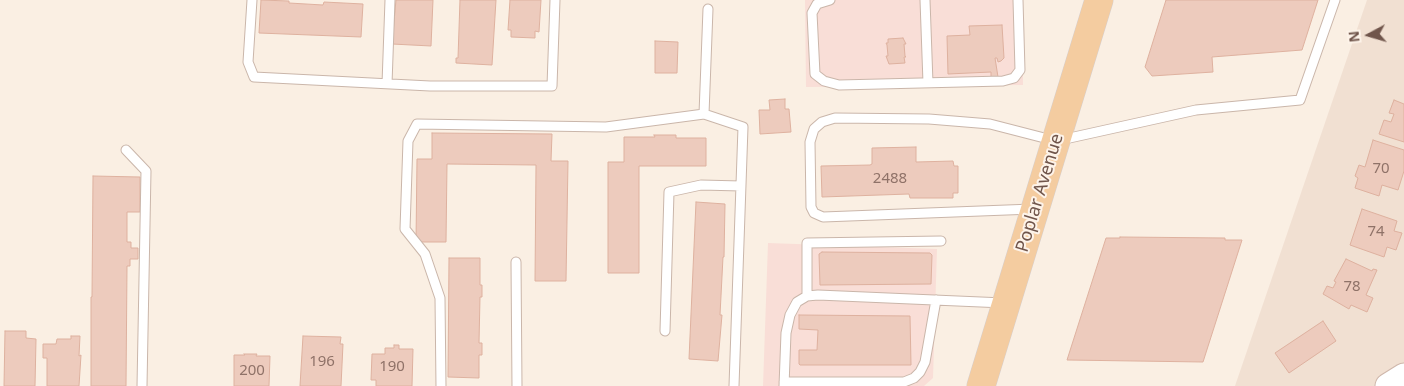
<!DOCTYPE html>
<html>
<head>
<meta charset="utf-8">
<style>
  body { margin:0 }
  #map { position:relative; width:1404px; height:386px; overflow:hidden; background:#faefe3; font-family:"Noto Sans",sans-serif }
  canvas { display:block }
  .north { position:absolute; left:1344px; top:10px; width:50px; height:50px; -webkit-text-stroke:4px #fdf3e9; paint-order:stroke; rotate:264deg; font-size:14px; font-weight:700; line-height:20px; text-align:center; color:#70554b }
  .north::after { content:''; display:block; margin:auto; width:18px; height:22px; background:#70554b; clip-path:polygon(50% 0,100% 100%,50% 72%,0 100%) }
</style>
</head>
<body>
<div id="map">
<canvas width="1404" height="386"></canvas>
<div class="north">N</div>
</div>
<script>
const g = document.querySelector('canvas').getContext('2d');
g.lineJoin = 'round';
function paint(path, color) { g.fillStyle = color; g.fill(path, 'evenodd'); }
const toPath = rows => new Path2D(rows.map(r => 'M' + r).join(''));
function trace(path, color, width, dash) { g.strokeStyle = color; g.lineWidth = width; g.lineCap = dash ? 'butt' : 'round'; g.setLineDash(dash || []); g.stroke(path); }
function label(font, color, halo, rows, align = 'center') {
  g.font = font + ' "Noto Sans",sans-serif'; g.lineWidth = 4; g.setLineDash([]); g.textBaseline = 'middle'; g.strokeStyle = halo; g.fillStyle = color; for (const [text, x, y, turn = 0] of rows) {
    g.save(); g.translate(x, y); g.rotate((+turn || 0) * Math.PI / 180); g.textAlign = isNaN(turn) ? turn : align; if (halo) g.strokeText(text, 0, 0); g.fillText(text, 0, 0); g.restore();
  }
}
paint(toPath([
  [1367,0,1404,0,1404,386,1235,386]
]), '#f1e0d2');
paint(toPath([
  [805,0,1022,0,1023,85,806,87],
  [768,243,937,249,933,378,924,386,763,386]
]), '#f9ded7');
const building = toPath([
  [261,0,289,1,289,3,323,5,324,2,363,4,361,37,259,33,261,0],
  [396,0,433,0,431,46,392,44,396,0],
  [460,0,496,0,492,65,456,63,456,58,458,58,460,0],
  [510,0,541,0,539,32,535,31,535,38,511,37,511,30,508,30,510,0],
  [1166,0,1318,0,1302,50,1212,57,1213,72,1152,76,1145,67,1166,0],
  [1002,25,1004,58,1001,61,998,62,997,58,995,58,998,77,991,77,991,72,948,74,947,36,970,35,969,26,1002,25],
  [903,38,906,44,904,44,905,56,906,57,904,57,905,63,889,64,886,56,888,56,887,45,886,43,888,43,888,39,903,38],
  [655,41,678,42,677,73,655,73,655,41],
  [785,99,785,109,789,109,791,132,760,134,759,110,770,110,769,100,785,99],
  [1394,100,1404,104,1404,142,1379,134,1384,120,1391,122,1394,114,1389,113,1394,100],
  [432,133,552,134,551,161,568,161,566,281,535,281,536,165,447,164,446,242,416,242,417,159,432,159,432,133],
  [654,135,676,135,676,138,706,138,706,166,639,166,639,273,608,273,608,162,624,162,624,137,655,137,654,135],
  [1373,140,1404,150,1404,171,1398,190,1382,185,1379,196,1355,188,1358,178,1355,176,1359,165,1365,167,1373,140],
  [916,147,916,162,953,161,954,166,958,166,958,193,953,193,953,198,910,198,909,194,822,197,821,166,870,165,872,164,872,148,916,147],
  [93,176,140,177,140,212,127,212,127,242,131,242,131,248,138,248,138,259,130,259,130,266,127,266,126,386,91,386,91,297,92,297,93,176],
  [696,202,725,204,724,257,723,257,720,315,722,315,718,361,689,359,696,202],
  [1362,209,1397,221,1394,231,1402,233,1396,250,1387,247,1384,257,1350,245,1362,209],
  [1120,237,1225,238,1225,240,1242,240,1203,362,1067,360,1106,238,1120,238,1120,237],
  [822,252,930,253,932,255,931,284,820,285,819,254,822,252],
  [449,258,480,258,480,285,482,285,482,297,480,297,479,343,482,343,482,355,479,355,479,378,448,377,449,258],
  [1346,259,1372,271,1373,269,1377,270,1366,295,1373,298,1367,312,1351,305,1349,309,1323,294,1327,286,1333,288,1336,282,1334,281,1346,259],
  [799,315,910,316,911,365,800,365,799,364,799,350,817,350,818,330,799,329,799,315],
  [1323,321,1336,341,1289,373,1275,353,1323,321],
  [5,331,26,331,26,338,36,339,35,386,4,386,5,331],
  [71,336,80,336,79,356,81,355,79,386,47,386,47,358,43,358,43,344,56,344,57,339,71,339,71,336],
  [303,336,341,337,340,344,343,344,341,386,300,386,303,336],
  [394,345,399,345,399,349,413,349,412,386,376,386,376,380,371,380,372,354,385,354,385,348,394,348,394,345],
  [244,354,257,354,256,356,270,356,269,386,234,386,234,355,245,355,244,354]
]);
paint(building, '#edcbbd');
trace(building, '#deb19f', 1);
const service = toPath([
  [252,0,248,62,254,77,430,86,552,86,555,0],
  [830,0,817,4,812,13,815,74,824,81,839,85,1003,81,1014,78,1020,70,1018,0],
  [925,0,928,83],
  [387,84,390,0],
  [704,114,708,9],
  [126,150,146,171,142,386],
  [1033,209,823,217,814,213,811,207,810,142,814,129,822,122,835,118,929,119,990,124,1056,141,1196,110,1300,100,1335,0],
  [516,262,517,386],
  [807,296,807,243,941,241],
  [665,331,669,192,701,185,741,186],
  [784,382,904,382,914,378,920,372,925,362,936,300],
  [441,386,440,298,425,254,405,229,408,141,417,124,606,127,704,114,743,127,734,386],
  [784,386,786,333,790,315,797,302,807,296,818,295,1004,303]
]);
const secondary = toPath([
  [1388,386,1404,376]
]);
const primary = toPath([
  [981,386,1099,0]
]);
trace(service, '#cab6aa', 11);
trace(secondary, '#cfb7ab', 27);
trace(primary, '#d7cfcd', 29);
trace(service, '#fff', 9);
trace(secondary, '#fff', 25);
trace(primary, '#f4cca0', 28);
label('15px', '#8f7268', null, [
  ["70",1381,169],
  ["2488",890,179],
  ["74",1376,232],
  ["78",1352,287],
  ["196",322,362],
  ["190",392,367],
  ["200",252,371]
]);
label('18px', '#70554b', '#fdf3e9', [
  ["Poplar Avenue",1040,193,-73]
]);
</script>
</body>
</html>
